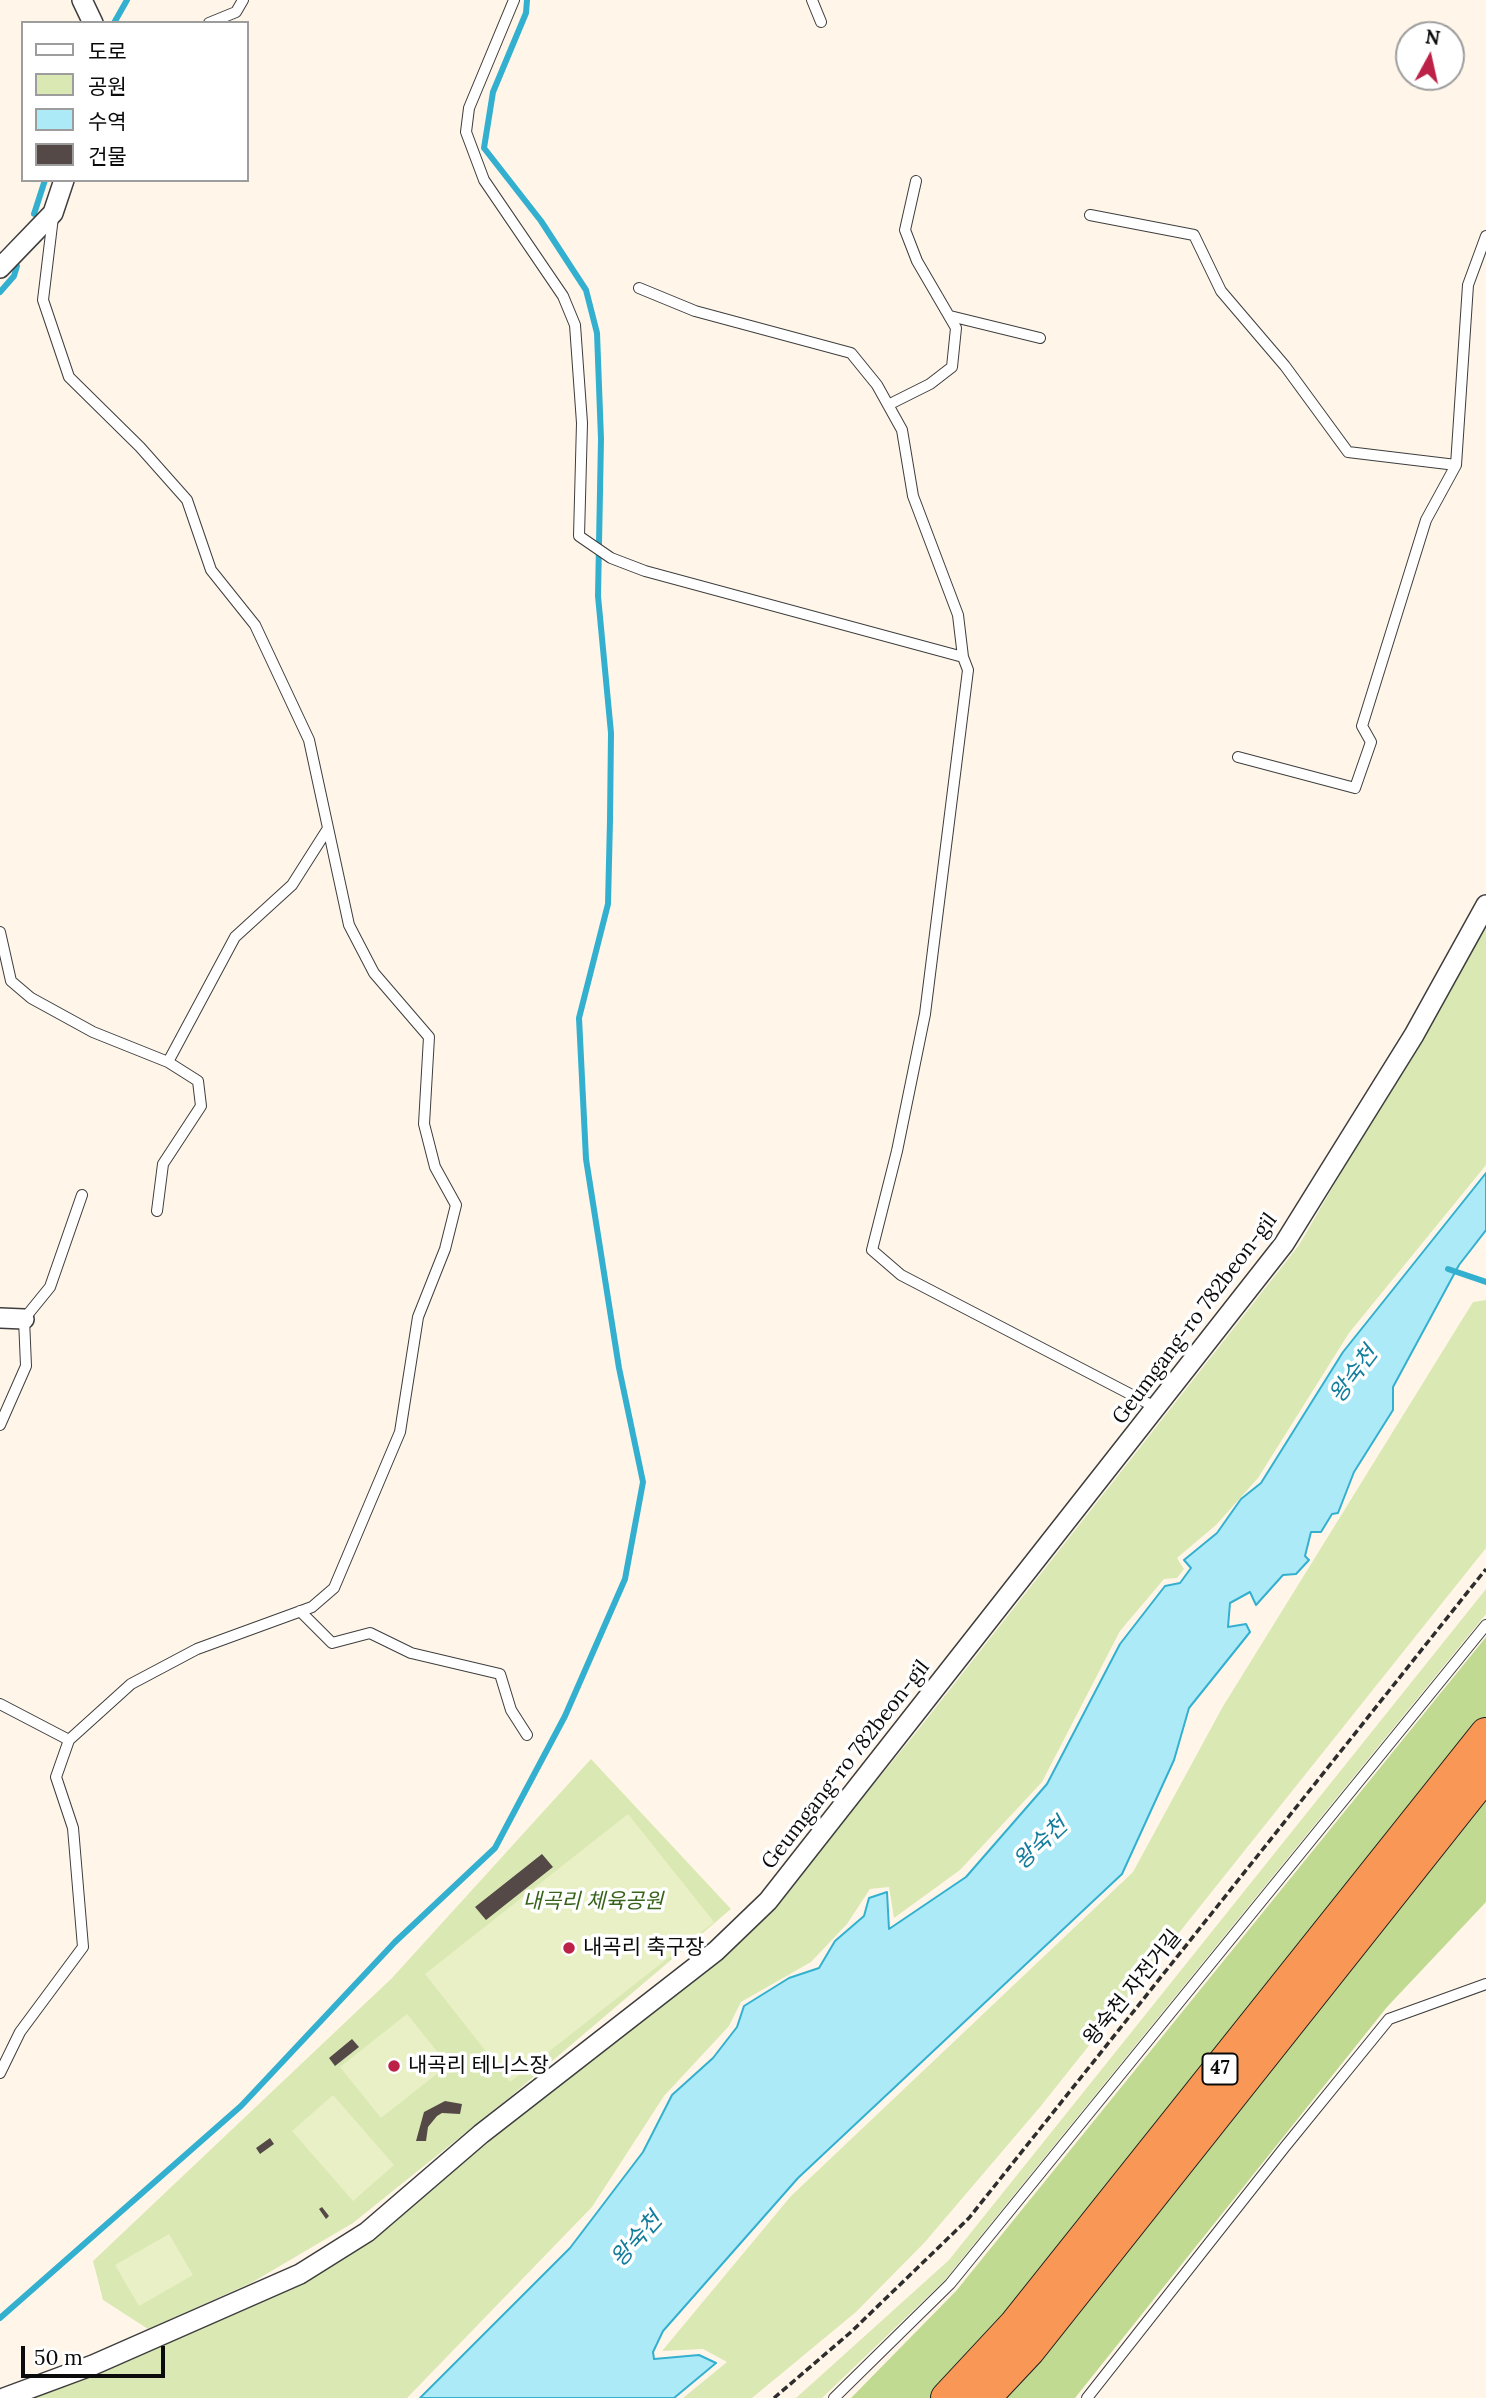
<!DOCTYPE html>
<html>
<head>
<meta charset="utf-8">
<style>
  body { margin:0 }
  #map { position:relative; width:1486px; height:2398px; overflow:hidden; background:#fff6e9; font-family:Lora,"Noto Sans KR",serif }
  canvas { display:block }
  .legend { position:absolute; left:21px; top:21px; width:228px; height:161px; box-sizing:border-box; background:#fff; border:2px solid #9d9d9d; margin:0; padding:9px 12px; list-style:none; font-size:21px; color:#0b0b0b }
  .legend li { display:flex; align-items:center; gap:14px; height:35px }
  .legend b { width:35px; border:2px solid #9d9d9d }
  .north { position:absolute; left:1395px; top:21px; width:70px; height:70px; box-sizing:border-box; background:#fff; border:2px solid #9d9d9d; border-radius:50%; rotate:8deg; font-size:19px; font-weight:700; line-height:28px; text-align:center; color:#0b0b0b }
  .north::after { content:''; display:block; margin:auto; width:24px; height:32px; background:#bc2148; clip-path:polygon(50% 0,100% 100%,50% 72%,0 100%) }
  .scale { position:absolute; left:21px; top:2346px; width:144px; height:32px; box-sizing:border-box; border:4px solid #0b0b0b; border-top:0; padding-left:9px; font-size:21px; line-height:24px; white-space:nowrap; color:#0b0b0b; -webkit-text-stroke:5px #fff; paint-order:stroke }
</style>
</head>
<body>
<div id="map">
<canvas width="1486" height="2398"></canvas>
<ul class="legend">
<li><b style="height:9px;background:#fff"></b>도로</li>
<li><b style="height:19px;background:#dae9b3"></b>공원</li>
<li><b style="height:19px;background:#adeaf7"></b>수역</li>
<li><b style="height:19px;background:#544947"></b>건물</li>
</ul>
<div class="north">N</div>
<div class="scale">50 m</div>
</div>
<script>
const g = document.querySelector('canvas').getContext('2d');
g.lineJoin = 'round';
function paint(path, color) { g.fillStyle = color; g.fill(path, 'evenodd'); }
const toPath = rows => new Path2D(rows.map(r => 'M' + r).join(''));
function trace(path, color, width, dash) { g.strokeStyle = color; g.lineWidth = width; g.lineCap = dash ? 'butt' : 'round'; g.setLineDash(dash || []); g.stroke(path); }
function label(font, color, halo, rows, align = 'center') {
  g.font = font + ' Lora,"Noto Sans KR",serif'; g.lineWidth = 7; g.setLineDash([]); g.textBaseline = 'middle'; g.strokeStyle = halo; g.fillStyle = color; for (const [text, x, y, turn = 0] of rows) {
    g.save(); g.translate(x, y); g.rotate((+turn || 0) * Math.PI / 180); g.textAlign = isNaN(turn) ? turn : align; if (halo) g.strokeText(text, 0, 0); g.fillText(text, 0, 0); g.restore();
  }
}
paint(toPath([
  [1486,924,1486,1165,1349,1333,1258,1478,1216,1525,1177,1558,1184,1569,1177,1578,1164,1579,1120,1631,1042,1782,960,1870,894,1918,889,1887,870,1889,847,1924,811,1962,741,2002,729,2026,664,2096,592,2207,407,2398,29,2398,308,2276,354,2252,768,1914,918,1730,1299,1245],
  [1486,1300,1486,1548,1040,2107,925,2242,856,2312,752,2398,683,2398,727,2362,703,2349,662,2351,791,2196,1133,1872,1222,1708,1473,1302],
  [1486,1589,1486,1614,944,2281,822,2398,796,2398,949,2260],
  [591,1759,731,1909,511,2096,353,2223,251,2283,148,2329,103,2300,93,2261,392,1978]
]), '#dae9b3');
paint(toPath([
  [1486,1637,1486,1902,1387,2007,1075,2398,851,2398,956,2291]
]), '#c1da92');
paint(toPath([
  [628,1814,714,1922,510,2082,425,1974],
  [407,2014,448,2065,381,2118,340,2067],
  [333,2095,394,2165,353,2201,292,2131],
  [169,2234,193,2275,139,2306,115,2265]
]), '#eaf0c5');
const water = toPath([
  [1486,1173,1486,1230,1459,1265,1393,1387,1393,1410,1354,1472,1338,1513,1332,1514,1321,1532,1311,1532,1305,1556,1309,1560,1296,1574,1283,1575,1256,1605,1250,1592,1230,1603,1228,1627,1246,1624,1250,1632,1189,1708,1174,1760,1122,1874,798,2178,663,2331,653,2352,654,2359,699,2355,716,2363,674,2398,420,2398,570,2248,643,2152,672,2095,713,2058,737,2027,744,2006,789,1978,819,1968,835,1941,864,1916,869,1898,887,1892,889,1929,966,1877,1047,1784,1120,1644,1165,1586,1180,1583,1191,1568,1184,1560,1217,1533,1241,1499,1261,1483,1343,1352,1486,1173]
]);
paint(water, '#adeaf7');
trace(water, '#33b0cf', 2);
trace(toPath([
  [114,23,127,0],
  [34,214,45,180],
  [0,292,14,276,17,266],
  [1448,1269,1486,1282],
  [0,2318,241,2106,395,1942,495,1848,565,1716,625,1579,643,1482,619,1368,586,1159,579,1018,608,904,610,820,611,733,598,596,601,439,597,333,586,290,541,221,484,148,493,92,526,13,527,0]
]), '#33b0cf', 6);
paint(toPath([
  [542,1854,553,1867,486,1920,475,1907],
  [352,2039,359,2047,335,2066,329,2058],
  [445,2101,462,2104,460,2114,442,2113,437,2116,428,2127,426,2141,416,2141,424,2112],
  [270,2138,274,2144,260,2154,256,2148],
  [322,2207,329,2216,326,2219,319,2209]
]), '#544947');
const service = toPath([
  [514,0,469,108,466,132,484,180,563,296,575,325,582,423,579,536,611,558,645,571,963,657,968,670,925,1014,897,1151,872,1250,901,1275,1157,1408],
  [812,0,821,22],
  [209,23,236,12,243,0],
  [1090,215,1194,235,1221,291,1285,366,1348,452,1456,465],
  [639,288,695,311,851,353,877,385,902,430,913,496,958,615,963,657],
  [950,316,1040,338],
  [888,405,930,384,952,367,956,328,917,261,905,230,916,181],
  [1238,757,1355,788,1371,742,1362,726,1426,520,1456,465,1468,285,1486,236],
  [0,932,11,981,31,998,93,1032,168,1062,198,1081,201,1106,163,1164,157,1211],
  [168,1062,235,937,292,885,327,830],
  [0,1425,26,1366,24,1319,50,1287,82,1195],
  [300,1611,332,1643,370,1633,411,1653,500,1674,511,1710,527,1735],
  [0,1704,69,1740],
  [0,2073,20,2032,83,1947,73,1828,56,1777,69,1740,131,1684,197,1649,312,1607,334,1588,400,1432,418,1317,445,1249,456,1205,435,1167,424,1124,429,1037,374,973,349,925,309,740,255,625,211,570,187,500,140,447,69,377,43,300,53,217],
  [834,2398,950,2284,1486,1625],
  [1087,2398,1284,2148,1389,2019,1486,1984]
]);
const minor = toPath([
  [82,0,93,23],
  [0,268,53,213,64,180],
  [0,1318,24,1319],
  [4,2398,93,2365,300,2274,367,2232,481,2134,716,1951,768,1901,1284,1244,1414,1035,1486,905]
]);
const trunk = toPath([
  [947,2398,1015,2325,1486,1734],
  [984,2398,1029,2350,1486,1774]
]);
trace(service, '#3e3e3e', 12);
trace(minor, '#3e3e3e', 22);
trace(trunk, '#1c1c1c', 34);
trace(toPath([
  [774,2398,851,2332,969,2218,1486,1569]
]), '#2d2d2d', 3.5, [7, 3.5]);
trace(service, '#fff', 10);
trace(minor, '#fff', 19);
trace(trunk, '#f99856', 32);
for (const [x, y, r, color] of [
  [569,1948,7,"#bc2148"],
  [394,2066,7,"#bc2148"]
]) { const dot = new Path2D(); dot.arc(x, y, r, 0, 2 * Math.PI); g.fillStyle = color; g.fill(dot); trace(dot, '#fff', 2.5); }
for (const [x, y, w] of [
  [1220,2069,35]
]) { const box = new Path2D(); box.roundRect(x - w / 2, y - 15.5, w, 31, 5); g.fillStyle = '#fff'; g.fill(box); trace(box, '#0b0b0b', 2); }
label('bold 19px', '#0b0b0b', null, [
  ["47",1220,2069]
]);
label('21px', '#0b0b0b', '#fff', [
  ["Geumgang-ro 782beon-gil",1195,1319,-53],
  ["Geumgang-ro 782beon-gil",846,1765,-52],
  ["왕숙천 자전거길",1133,1988,-51]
]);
label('italic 21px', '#38631b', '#fff', [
  ["내곡리 체육공원",593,1902]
]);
label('21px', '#0b0b0b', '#fff', [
  ["내곡리 축구장",583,1948],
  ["내곡리 테니스장",408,2066]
], 'left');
label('italic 23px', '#137d9d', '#fff', [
  ["왕숙천",1354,1375,-53],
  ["왕숙천",1041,1844,-43],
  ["왕숙천",637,2240,-48]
]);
</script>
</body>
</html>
